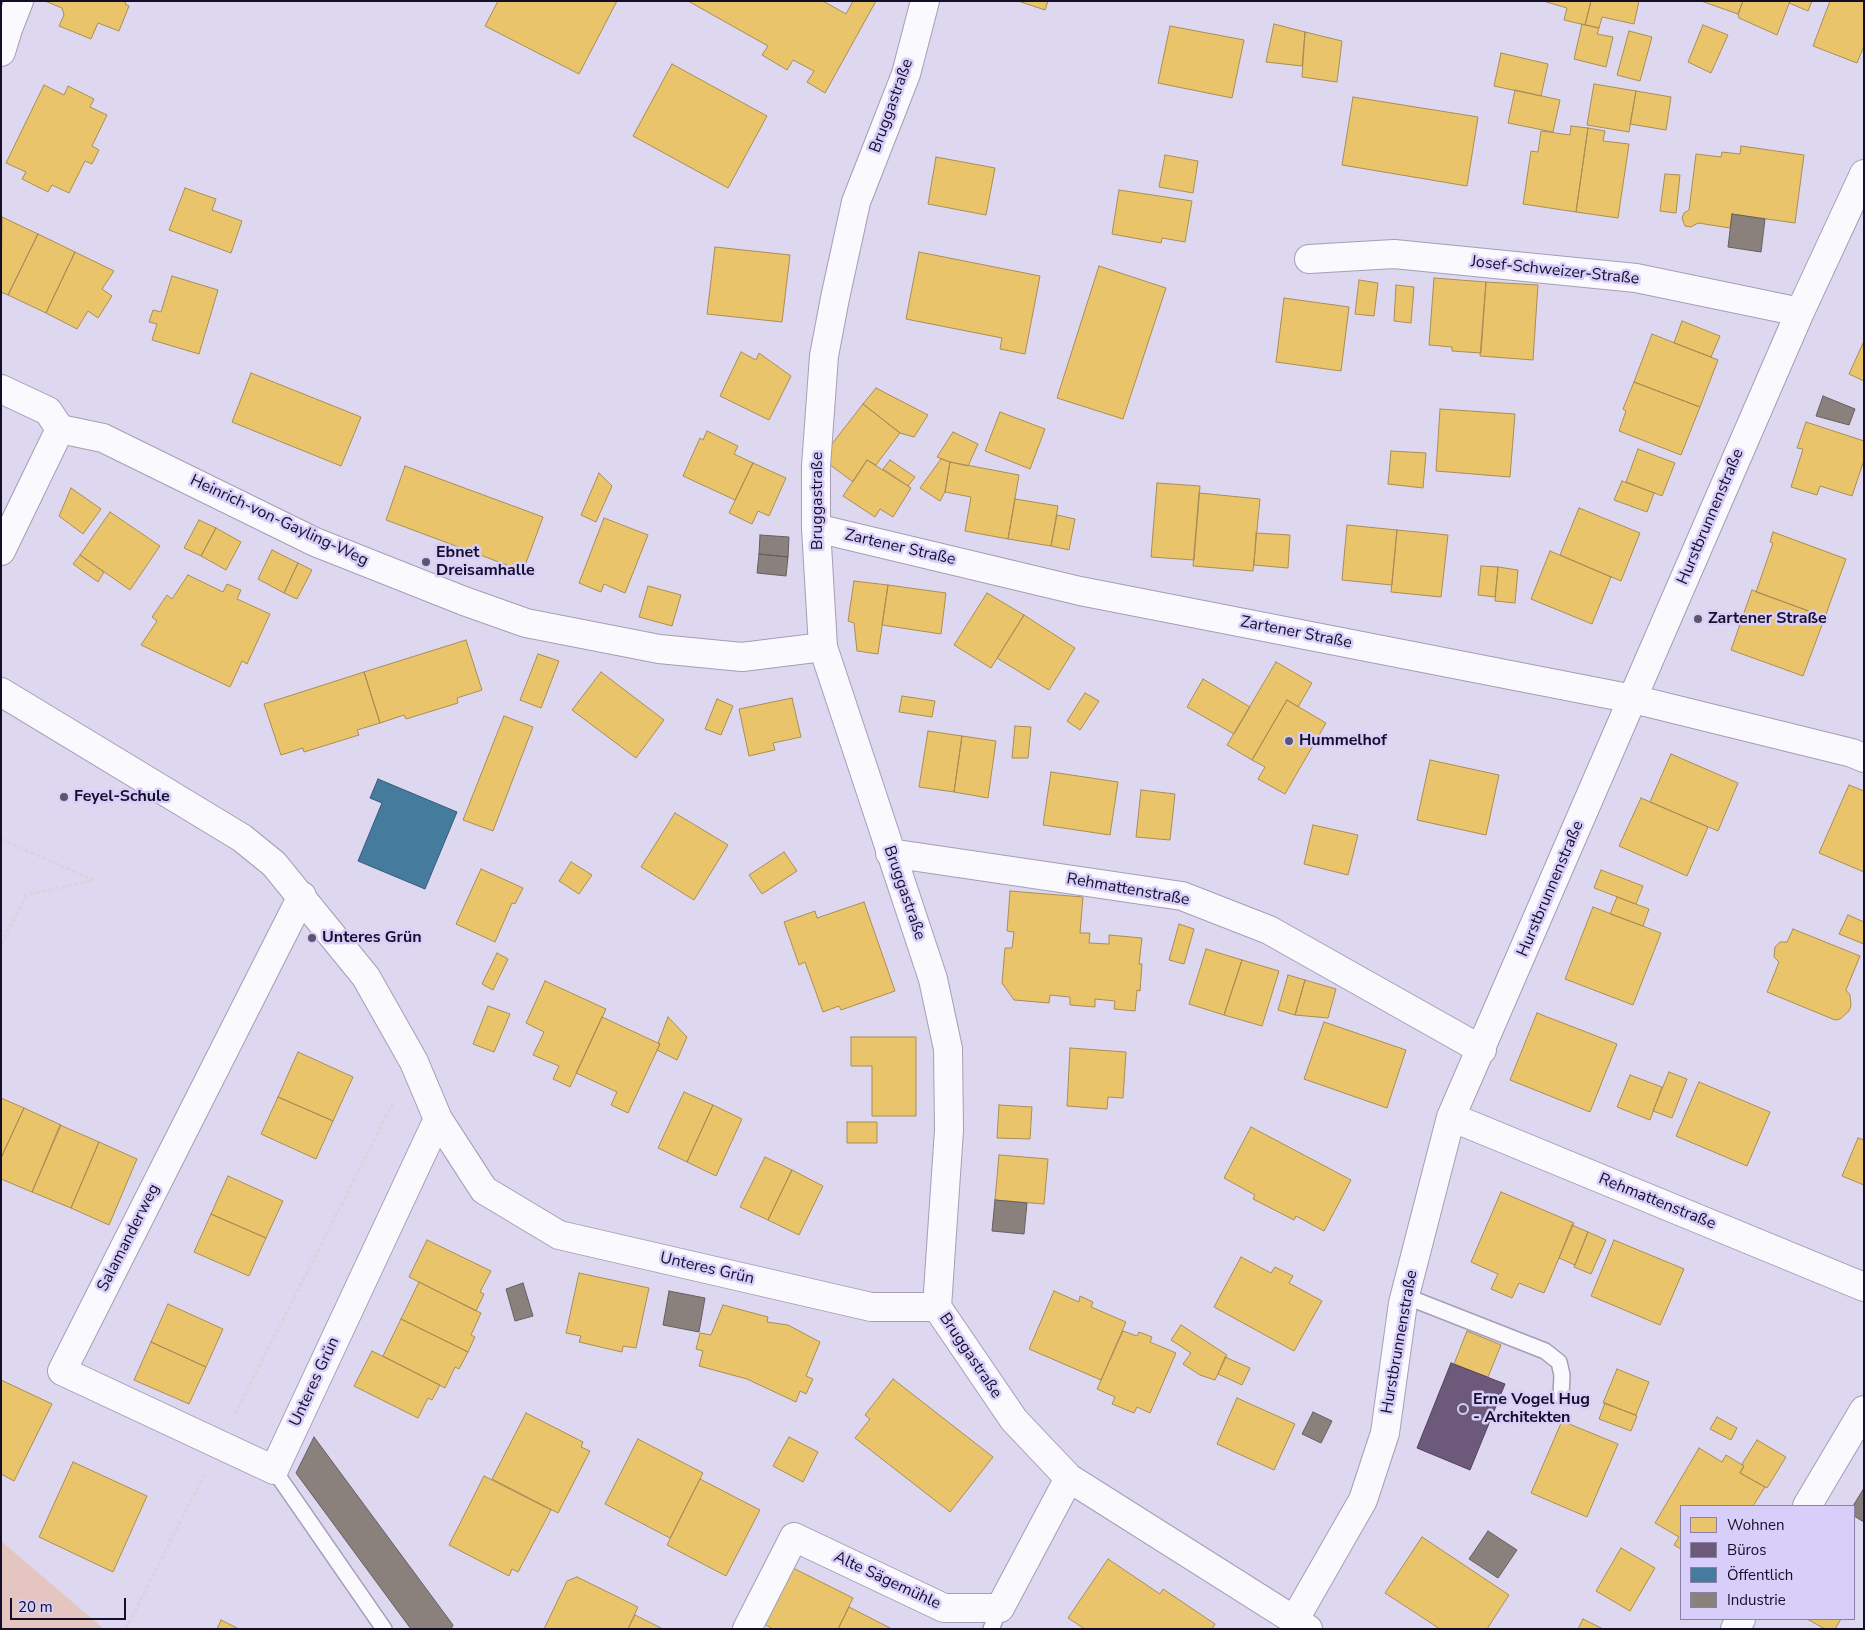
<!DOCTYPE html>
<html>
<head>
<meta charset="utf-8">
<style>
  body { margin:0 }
  #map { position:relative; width:1865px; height:1630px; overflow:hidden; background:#ddd8f0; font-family:"Nunito Sans",sans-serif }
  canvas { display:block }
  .frame { position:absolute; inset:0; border:2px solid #150e28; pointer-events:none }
  .legend { position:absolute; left:1680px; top:1505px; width:175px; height:115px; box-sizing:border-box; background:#d7cefa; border:1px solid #8981a6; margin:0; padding:6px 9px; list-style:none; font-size:15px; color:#150e28 }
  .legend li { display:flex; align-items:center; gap:10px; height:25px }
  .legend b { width:25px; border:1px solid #8981a6 }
  .scale { position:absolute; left:10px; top:1598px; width:116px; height:22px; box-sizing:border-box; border:2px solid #150e28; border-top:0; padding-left:6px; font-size:15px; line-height:18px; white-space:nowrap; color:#150e28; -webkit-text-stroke:4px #d7cefa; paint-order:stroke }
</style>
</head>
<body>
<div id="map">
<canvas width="1865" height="1630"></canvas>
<div class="frame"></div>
<ul class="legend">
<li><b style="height:14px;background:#e9c46a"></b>Wohnen</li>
<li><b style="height:14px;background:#6d597a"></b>Büros</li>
<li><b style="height:14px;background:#457b9d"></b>Öffentlich</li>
<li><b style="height:14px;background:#8a817c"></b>Industrie</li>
</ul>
<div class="scale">20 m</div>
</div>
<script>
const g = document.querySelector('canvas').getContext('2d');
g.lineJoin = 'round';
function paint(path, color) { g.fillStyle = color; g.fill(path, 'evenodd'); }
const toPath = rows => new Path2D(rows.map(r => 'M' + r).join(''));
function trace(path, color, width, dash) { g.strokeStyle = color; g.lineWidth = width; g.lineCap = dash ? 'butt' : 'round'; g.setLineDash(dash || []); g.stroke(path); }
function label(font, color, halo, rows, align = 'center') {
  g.font = font + ' "Nunito Sans",sans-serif'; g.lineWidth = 5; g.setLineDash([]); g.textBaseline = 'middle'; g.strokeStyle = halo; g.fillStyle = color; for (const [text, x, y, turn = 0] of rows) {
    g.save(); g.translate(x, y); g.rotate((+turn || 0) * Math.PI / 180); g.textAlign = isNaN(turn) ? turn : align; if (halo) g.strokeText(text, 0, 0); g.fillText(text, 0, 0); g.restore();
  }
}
paint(toPath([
  [1,1541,104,1629,1,1629]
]), '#e4c5bf');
const homes = toPath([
  [45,1,126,1,125,4,129,6,119,31,98,23,91,39,59,26,64,15,62,8,45,1],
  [498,1,617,1,579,74,485,26,498,1],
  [688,1,823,1,846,14,853,1,876,1,825,93,807,82,814,71,793,60,787,70,762,55,768,46,688,1],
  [1018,1,1048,1,1045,10,1018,1],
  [1543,1,1591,1,1585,25,1564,20,1567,8,1543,1],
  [1591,1,1639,1,1634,24,1602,17,1599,28,1585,25,1591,1],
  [1701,1,1743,1,1738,14,1701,1],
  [1743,1,1790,1,1777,35,1739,18,1738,14,1743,1],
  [1790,1,1812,1,1808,11,1789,3,1790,1],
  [1830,1,1864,1,1864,46,1857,63,1813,46,1830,1],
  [1274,24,1305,32,1302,66,1266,62,1274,24],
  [1582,24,1599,28,1597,34,1613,37,1606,67,1574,59,1582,24],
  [1703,25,1728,35,1711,73,1688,62,1703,25],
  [1170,26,1244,40,1232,98,1158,83,1170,26],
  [1629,31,1652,37,1640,81,1617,75,1629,31],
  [1305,32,1342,41,1337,82,1302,77,1305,32],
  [1501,53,1548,64,1541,96,1494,86,1501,53],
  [672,64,767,116,728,188,633,136,672,64],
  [1594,84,1636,91,1629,132,1587,125,1594,84],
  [44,85,64,95,68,86,94,99,90,107,107,115,92,146,99,150,92,164,85,161,69,193,52,185,48,192,22,179,26,172,6,163,44,85],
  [1515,90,1560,100,1553,132,1508,123,1515,90],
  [1636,91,1671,97,1666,130,1630,124,1636,91],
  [1353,97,1478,117,1467,186,1342,165,1353,97],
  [1571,126,1588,128,1576,212,1523,204,1531,151,1538,152,1541,131,1570,135,1571,126],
  [1588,128,1605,131,1603,141,1629,144,1618,218,1576,212,1588,128],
  [1741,146,1804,155,1795,223,1732,214,1730,228,1698,223,1691,227,1685,226,1682,218,1684,213,1689,210,1696,154,1721,157,1722,152,1740,154,1741,146],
  [1165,155,1198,161,1193,193,1159,187,1165,155],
  [936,157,995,168,986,215,928,204,936,157],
  [1665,174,1680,175,1676,213,1660,211,1665,174],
  [185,188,216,199,212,210,242,221,231,253,169,230,185,188],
  [1119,190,1192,201,1185,242,1162,238,1161,243,1112,234,1119,190],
  [2,217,38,234,8,295,1,292,2,217],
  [38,234,75,252,46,313,8,295,38,234],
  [715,247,790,255,782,322,707,314,715,247],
  [75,252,114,271,102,289,112,296,98,318,88,311,77,329,46,313,75,252],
  [919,252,1040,276,1025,354,1000,349,1002,338,906,319,919,252],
  [1099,266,1166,288,1123,419,1057,398,1099,266],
  [172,276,218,290,199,354,152,340,157,324,149,322,153,310,161,312,172,276],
  [1434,278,1486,282,1481,353,1452,351,1452,347,1429,345,1434,278],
  [1359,280,1378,283,1374,316,1355,314,1359,280],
  [1486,282,1538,285,1533,360,1480,356,1486,282],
  [1396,285,1414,287,1411,323,1394,321,1396,285],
  [1284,298,1349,307,1341,371,1276,362,1284,298],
  [1682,321,1720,336,1711,357,1674,343,1682,321],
  [1652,334,1718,360,1700,407,1634,382,1652,334],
  [1864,341,1864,381,1849,374,1864,341],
  [741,352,756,360,759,353,791,376,769,420,720,396,741,352],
  [251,373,361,417,341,466,232,422,251,373],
  [1634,382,1700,407,1681,455,1619,431,1626,411,1623,409,1634,382],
  [876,388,928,415,914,437,900,433,863,404,876,388],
  [863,404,900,433,876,465,867,460,853,482,821,458,863,404],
  [1440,409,1515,414,1510,477,1436,471,1440,409],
  [1000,412,1045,429,1030,469,985,451,1000,412],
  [1806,422,1864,441,1864,460,1852,496,1820,486,1817,495,1791,487,1803,449,1797,448,1806,422],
  [707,431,738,446,734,454,753,463,735,500,683,476,700,438,703,440,707,431],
  [953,432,978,444,968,466,950,462,937,457,953,432],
  [1638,449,1675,463,1662,496,1626,482,1638,449],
  [1391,451,1426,453,1423,488,1388,484,1391,451],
  [941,459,950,462,945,492,940,501,920,488,941,459],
  [867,460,911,488,893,517,880,509,875,517,843,496,867,460],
  [890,460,915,477,908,486,883,469,890,460],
  [950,462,1019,475,1008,539,965,531,971,497,945,492,950,462],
  [753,463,786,478,769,516,758,511,752,524,729,513,753,463],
  [405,466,543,517,523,571,386,520,405,466],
  [599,473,612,486,596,522,581,515,599,473],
  [1622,481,1654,493,1647,512,1614,500,1622,481],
  [1157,483,1200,486,1194,560,1151,557,1157,483],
  [71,488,101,509,83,534,59,516,71,488],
  [1199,493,1260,499,1253,571,1193,566,1199,493],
  [1015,499,1058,506,1051,546,1008,539,1015,499],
  [1579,508,1640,533,1621,581,1560,555,1579,508],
  [110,512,160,546,130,590,80,555,110,512],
  [1057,515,1075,519,1069,550,1051,546,1057,515],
  [604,518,648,535,625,593,604,584,601,592,579,583,604,518],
  [199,520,216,528,201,556,184,548,199,520],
  [1347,525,1397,530,1392,585,1342,580,1347,525],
  [216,528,241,542,226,570,201,556,216,528],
  [1397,530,1448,535,1441,597,1391,592,1397,530],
  [1773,532,1846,559,1825,617,1756,592,1773,543,1770,542,1773,532],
  [1256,533,1290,535,1288,568,1254,565,1256,533],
  [272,550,298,563,284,593,258,579,272,550],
  [1550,551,1611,577,1592,624,1531,599,1550,551],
  [80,555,104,572,98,582,73,564,80,555],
  [298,563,312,570,297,599,284,593,298,563],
  [1481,566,1498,567,1495,597,1478,595,1481,566],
  [1498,567,1518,570,1515,603,1495,601,1498,567],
  [188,575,223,592,227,584,241,590,237,599,270,614,247,664,242,661,230,687,141,645,157,621,152,617,167,595,172,599,188,575],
  [854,581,888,585,878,654,857,651,854,623,848,621,854,581],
  [888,585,946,593,941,634,882,625,888,585],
  [648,586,681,595,672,626,639,617,648,586],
  [1752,590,1825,617,1803,676,1731,650,1752,590],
  [987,593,1024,615,991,668,954,645,987,593],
  [1024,615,1075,648,1049,690,997,658,1024,615],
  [466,640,482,690,457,698,458,703,406,719,404,715,380,723,364,672,466,640],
  [538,654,559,661,541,708,520,700,538,654],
  [1276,662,1312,683,1298,707,1287,700,1252,760,1227,745,1276,662],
  [364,672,380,723,357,730,359,735,304,752,303,748,281,755,264,704,364,672],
  [601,672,664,720,636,758,572,710,601,672],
  [1203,679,1250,707,1234,734,1187,707,1203,679],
  [1085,693,1099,701,1080,730,1067,721,1085,693],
  [902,696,935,701,932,717,899,712,902,696],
  [792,698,801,737,773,743,775,750,749,756,739,709,792,698],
  [717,699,733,706,721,735,705,729,717,699],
  [1287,700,1326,723,1285,794,1258,779,1265,767,1252,760,1287,700],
  [504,716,533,727,493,831,463,820,504,716],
  [1015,726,1031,727,1028,758,1012,758,1015,726],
  [928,731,962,736,954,792,919,787,928,731],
  [962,736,996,741,988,798,954,792,962,736],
  [1671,754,1738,783,1718,831,1650,802,1671,754],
  [1430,760,1499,775,1486,835,1417,820,1430,760],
  [1051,772,1118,782,1110,835,1043,825,1051,772],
  [1849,785,1864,791,1864,872,1819,853,1849,785],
  [1141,790,1175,794,1170,840,1136,837,1141,790],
  [1641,798,1708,827,1687,876,1619,846,1641,798],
  [675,813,728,845,694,900,641,867,675,813],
  [1313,825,1358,835,1348,875,1304,864,1313,825],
  [784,852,797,871,762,894,749,875,784,852],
  [571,862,592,875,579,894,559,881,571,862],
  [481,869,523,888,515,904,512,903,495,942,456,924,481,869],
  [1601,870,1643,886,1636,904,1594,888,1601,870],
  [1010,891,1083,897,1080,933,1090,933,1089,943,1109,944,1109,935,1142,938,1139,964,1142,964,1140,991,1137,990,1135,1011,1114,1009,1115,1001,1095,999,1095,1007,1070,1005,1070,997,1050,995,1049,1003,1014,1000,1002,983,1005,948,1012,948,1014,932,1007,931,1010,891],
  [1617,897,1649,909,1643,926,1610,914,1617,897],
  [864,902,895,991,841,1010,839,1006,823,1012,805,962,799,965,784,922,815,911,817,918,864,902],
  [1593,907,1661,933,1633,1005,1565,979,1593,907],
  [1848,915,1864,922,1864,944,1839,934,1848,915],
  [1179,924,1194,929,1184,964,1169,960,1179,924],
  [1793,929,1860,956,1846,990,1850,995,1851,1006,1849,1011,1840,1019,1835,1020,1767,992,1779,962,1774,957,1775,947,1780,942,1787,942,1793,929],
  [1206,949,1242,960,1224,1015,1189,1004,1206,949],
  [497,953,508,959,493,990,482,984,497,953],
  [1242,960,1279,971,1262,1026,1224,1015,1242,960],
  [1288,975,1305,980,1295,1015,1278,1010,1288,975],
  [1305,980,1336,989,1328,1018,1295,1015,1305,980],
  [545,981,606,1009,570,1087,553,1079,559,1066,533,1055,544,1032,526,1023,545,981],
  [488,1006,510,1014,494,1052,473,1044,488,1006],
  [1537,1013,1617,1044,1590,1112,1510,1080,1537,1013],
  [602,1017,660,1044,628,1113,611,1105,617,1092,576,1073,602,1017],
  [668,1017,687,1037,677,1060,657,1050,660,1044,658,1043,668,1017],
  [1324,1022,1406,1050,1387,1108,1304,1079,1324,1022],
  [851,1037,916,1037,916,1116,872,1116,872,1066,851,1066,851,1037],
  [1070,1048,1126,1052,1123,1098,1108,1097,1107,1109,1067,1106,1070,1048],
  [298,1052,353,1077,333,1121,278,1097,298,1052],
  [1669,1072,1687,1079,1672,1118,1653,1111,1669,1072],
  [1630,1075,1662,1087,1650,1120,1617,1107,1630,1075],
  [1699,1082,1770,1112,1747,1166,1676,1136,1699,1082],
  [684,1092,713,1105,687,1162,658,1148,684,1092],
  [278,1097,333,1121,316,1159,261,1134,278,1097],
  [1,1098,24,1108,1,1158,1,1098],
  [713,1105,742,1119,716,1176,687,1162,713,1105],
  [999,1105,1032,1107,1030,1139,997,1138,999,1105],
  [24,1108,61,1125,32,1192,1,1179,1,1158,24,1108],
  [847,1122,877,1122,877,1143,847,1143,847,1122],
  [60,1125,99,1142,71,1208,32,1192,60,1125],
  [1251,1127,1351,1180,1324,1231,1296,1216,1294,1220,1253,1199,1255,1195,1224,1178,1251,1127],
  [1858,1138,1864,1140,1864,1185,1842,1176,1858,1138],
  [99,1142,137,1159,109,1225,71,1208,99,1142],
  [999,1155,1048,1159,1044,1204,995,1200,999,1155],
  [765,1157,792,1170,768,1220,740,1207,765,1157],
  [792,1170,823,1186,799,1235,768,1220,792,1170],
  [228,1176,283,1201,266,1238,211,1214,228,1176],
  [1501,1192,1574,1223,1544,1293,1519,1283,1512,1298,1491,1289,1498,1274,1471,1262,1501,1192],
  [211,1214,266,1238,249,1276,194,1252,211,1214],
  [1572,1225,1588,1232,1575,1265,1559,1258,1572,1225],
  [1588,1232,1606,1240,1591,1274,1574,1267,1588,1232],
  [427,1240,491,1271,480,1292,484,1294,476,1311,409,1277,427,1240],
  [1614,1240,1684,1269,1660,1325,1591,1296,1614,1240],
  [1241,1257,1271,1273,1275,1267,1293,1276,1289,1283,1322,1301,1294,1351,1214,1307,1241,1257],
  [579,1273,649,1288,636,1348,623,1346,622,1352,579,1342,581,1336,566,1333,579,1273],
  [419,1282,481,1313,471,1335,475,1337,468,1352,401,1319,419,1282],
  [1054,1291,1079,1302,1080,1296,1093,1302,1091,1307,1126,1322,1101,1380,1029,1349,1054,1291],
  [168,1304,223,1329,206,1367,151,1342,168,1304],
  [723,1305,768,1317,767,1322,788,1325,820,1342,806,1376,813,1379,806,1394,800,1391,796,1402,747,1379,699,1366,703,1351,696,1349,700,1333,711,1335,723,1305],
  [401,1319,468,1352,459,1369,455,1367,445,1388,383,1356,401,1319],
  [1181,1325,1227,1355,1215,1380,1200,1375,1183,1364,1191,1353,1171,1340,1181,1325],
  [1123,1331,1137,1336,1139,1332,1152,1337,1150,1342,1176,1353,1150,1413,1137,1407,1134,1413,1112,1404,1115,1397,1097,1389,1123,1331],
  [1467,1331,1501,1345,1488,1377,1454,1364,1467,1331],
  [151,1342,206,1367,189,1404,134,1380,151,1342],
  [372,1351,440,1385,432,1400,428,1398,418,1418,354,1386,372,1351],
  [1225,1357,1250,1368,1242,1385,1218,1374,1225,1357],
  [1617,1369,1649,1382,1636,1415,1603,1403,1617,1369],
  [893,1379,993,1457,950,1512,855,1438,870,1419,865,1415,893,1379],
  [1,1380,52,1404,14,1481,1,1474,1,1380],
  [1237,1398,1295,1424,1274,1470,1217,1444,1237,1398],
  [1605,1403,1637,1416,1631,1431,1599,1419,1605,1403],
  [526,1413,583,1442,581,1447,590,1451,558,1513,492,1479,526,1413],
  [1717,1417,1737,1428,1731,1440,1710,1429,1717,1417],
  [1562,1421,1618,1444,1587,1517,1531,1493,1562,1421],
  [789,1437,818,1452,803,1482,773,1466,789,1437],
  [638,1439,703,1473,670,1538,605,1504,638,1439],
  [1757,1440,1786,1457,1767,1488,1740,1473,1744,1466,1742,1464,1757,1440],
  [1699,1448,1722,1462,1726,1455,1744,1466,1740,1473,1765,1487,1753,1506,1681,1506,1681,1549,1674,1545,1679,1537,1655,1523,1699,1448],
  [73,1462,147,1496,113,1572,39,1537,73,1462],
  [484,1476,551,1510,518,1572,512,1569,509,1576,449,1545,484,1476],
  [700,1479,760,1510,726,1576,667,1545,700,1479],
  [1422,1537,1509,1595,1487,1629,1440,1629,1385,1593,1422,1537],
  [1621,1548,1655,1568,1630,1611,1596,1591,1621,1548],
  [1108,1559,1160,1594,1163,1589,1215,1624,1212,1629,1085,1629,1068,1618,1108,1559],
  [793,1568,853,1598,838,1629,773,1629,764,1624,793,1568],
  [577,1577,638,1607,628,1629,544,1629,567,1581,577,1577],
  [849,1607,892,1629,838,1629,849,1607],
  [635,1615,663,1629,628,1629,635,1615],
  [1583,1619,1603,1629,1578,1629,1583,1619],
  [1807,1619,1841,1619,1835,1629,1825,1629,1807,1619],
  [221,1620,239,1629,217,1629,221,1620]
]);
paint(homes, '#e9c46a');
trace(homes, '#a98d56', 1);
const offices = toPath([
  [1451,1363,1505,1384,1470,1470,1417,1448,1451,1363]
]);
paint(offices, '#6d597a');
trace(offices, '#534261', 1);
const public = toPath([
  [378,779,457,812,425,889,358,861,382,803,370,798,378,779]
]);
paint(public, '#457b9d');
trace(public, '#375a7a', 1);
const industry = toPath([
  [1732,214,1765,219,1761,252,1728,247,1732,214],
  [1823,396,1855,409,1849,425,1816,416,1823,396],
  [760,535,789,537,788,557,759,554,760,535],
  [759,554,788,557,786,576,757,573,759,554],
  [995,1200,1027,1203,1024,1234,992,1231,995,1200],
  [523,1283,533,1316,515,1321,506,1289,523,1283],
  [669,1291,705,1298,699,1332,663,1325,669,1291],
  [1313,1412,1332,1421,1321,1443,1302,1434,1313,1412],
  [314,1437,453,1625,451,1629,411,1629,296,1473,314,1437],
  [1864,1488,1864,1522,1854,1516,1853,1506,1864,1488],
  [1488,1531,1517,1550,1498,1578,1469,1559,1488,1531]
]);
paint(industry, '#8a817c');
trace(industry, '#675e63', 1);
const lane = toPath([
  [1405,1296,1545,1351,1559,1362,1562,1375,1561,1396],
  [274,1470,384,1629],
  [991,1629,1000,1608]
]);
const street = toPath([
  [925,1,906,74,856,202,835,298,824,356,816,466,816,528,823,647,933,979,948,1049,949,1130,937,1307,1014,1420,1069,1478,1308,1629],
  [1,52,8,29,19,1],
  [1309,259,1394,254,1636,278,1800,312],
  [1,389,48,411,60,429],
  [60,429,103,438,315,542,464,601,526,623,659,649,742,657,823,647],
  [816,528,1080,591,1633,699,1852,753,1864,758],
  [1,551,60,429],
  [1,692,242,838,274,864,366,977,414,1062,438,1119,484,1190,559,1235,871,1307,937,1307],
  [890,853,1182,896,1269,930,1482,1050],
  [302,896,62,1371,274,1470,438,1119],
  [1451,1117,1864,1287],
  [1807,1506,1864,1410],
  [1295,1619,1363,1500,1385,1433,1403,1303,1451,1117,1800,312,1864,174],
  [747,1629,794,1537,944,1608,1000,1608,1069,1478],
  [1735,1629,1741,1619]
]);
trace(lane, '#a49eb6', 18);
trace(street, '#a49eb6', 30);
trace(toPath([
  [1,839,93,880],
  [1,944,26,895,93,880],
  [235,1414,394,1101],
  [126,1629,204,1475]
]), '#d6d5dc', 3, [4, 2.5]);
trace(lane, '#faf9fd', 15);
trace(street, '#faf9fd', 28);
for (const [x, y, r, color] of [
  [426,562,5,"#5b556e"],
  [1698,619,5,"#5b556e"],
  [1289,741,5,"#5b556e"],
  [64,797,5,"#5b556e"],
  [312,938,5,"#5b556e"],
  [1463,1409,5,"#5b556e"]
]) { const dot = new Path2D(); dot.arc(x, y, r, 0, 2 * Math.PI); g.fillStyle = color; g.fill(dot); trace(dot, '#d7cefa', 2); }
label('16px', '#150e28', '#d7cefa', [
  ["Bruggastraße",892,106,-70],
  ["Josef-Schweizer-Straße",1555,271,6],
  ["Bruggastraße",818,501,-90],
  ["Hurstbrunnenstraße",1711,517,-67],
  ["Heinrich-von-Gayling-Weg",279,521,25],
  ["Zartener Straße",900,548,13],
  ["Zartener Straße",1296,633,11],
  ["Hurstbrunnenstraße",1551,889,-67],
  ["Rehmattenstraße",1128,890,10],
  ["Bruggastraße",904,893,71],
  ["Rehmattenstraße",1657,1202,22],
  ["Salamanderweg",129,1238,-63],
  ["Unteres Grün",707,1269,13],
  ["Hurstbrunnenstraße",1400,1342,-80],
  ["Bruggastraße",970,1356,56],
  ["Unteres Grün",315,1382,-65],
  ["Alte Sägemühle",887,1581,25]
]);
label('bold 16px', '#150e28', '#d7cefa', [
  ["Ebnet",436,553],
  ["Dreisamhalle",436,571],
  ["Zartener Straße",1708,619],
  ["Hummelhof",1299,741],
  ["Feyel-Schule",74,797],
  ["Unteres Grün",322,938],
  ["Erne Vogel Hug",1473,1400],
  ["- Architekten",1473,1418]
], 'left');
</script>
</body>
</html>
